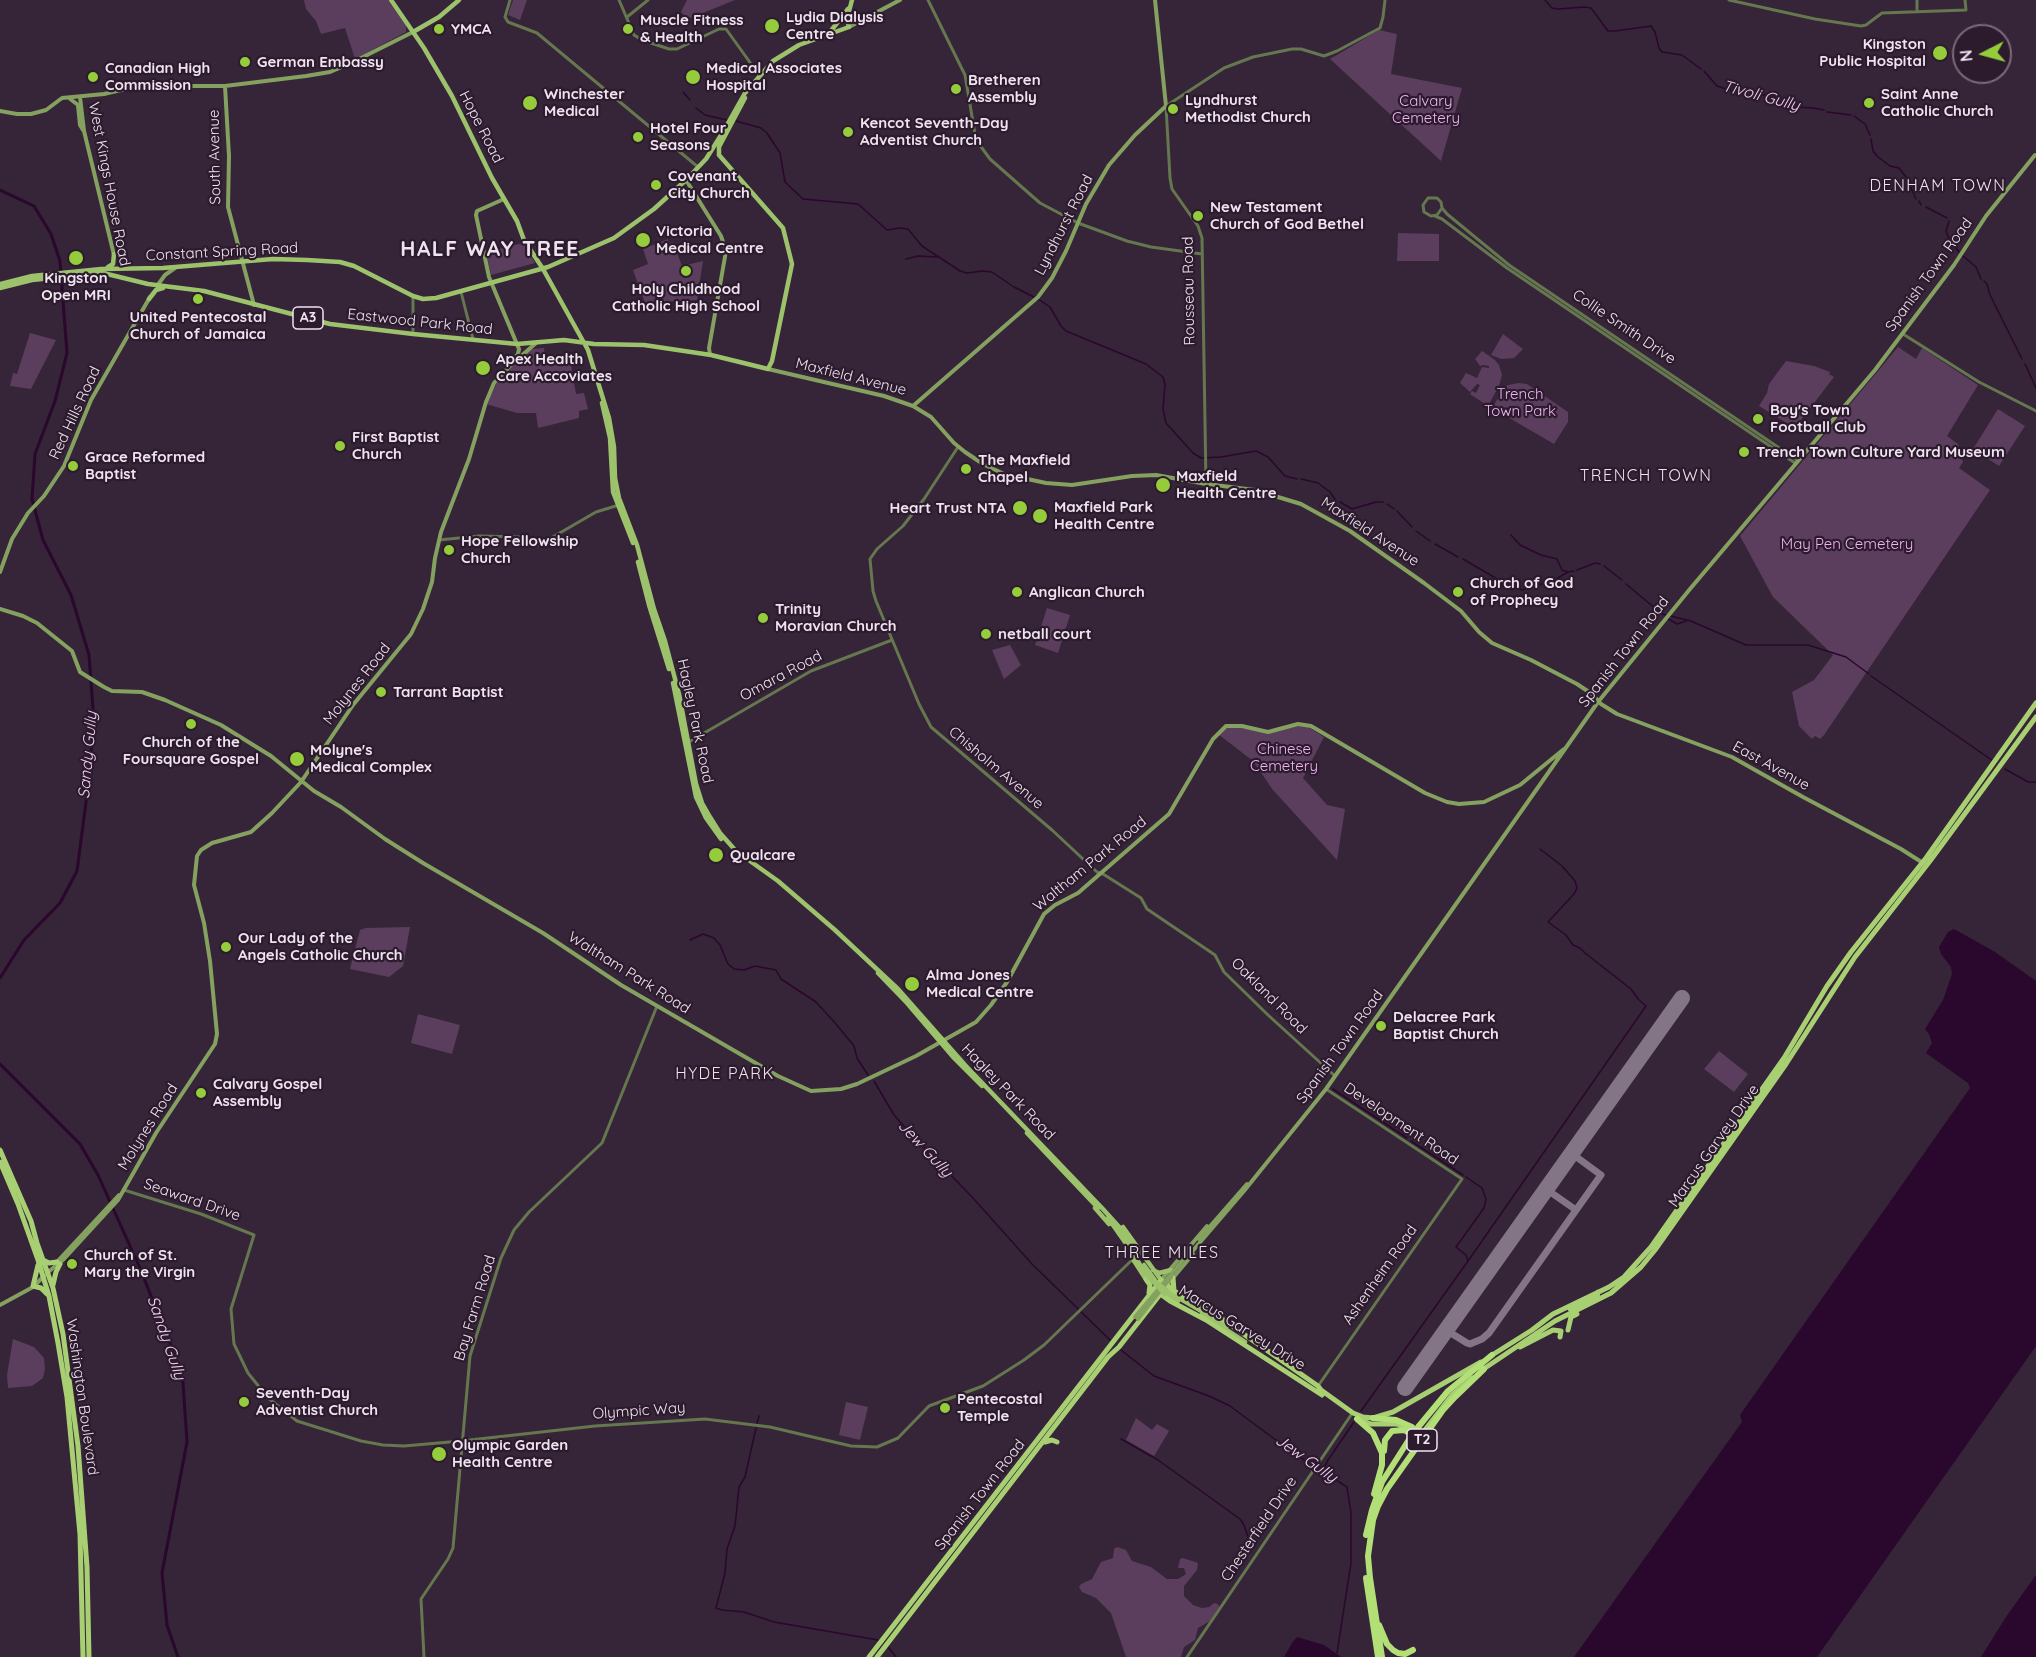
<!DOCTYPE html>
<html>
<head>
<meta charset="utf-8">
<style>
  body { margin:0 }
  #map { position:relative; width:2036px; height:1657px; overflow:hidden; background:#362438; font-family:Quicksand,sans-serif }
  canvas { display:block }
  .north { position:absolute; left:1952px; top:24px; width:60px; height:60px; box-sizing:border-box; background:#2c1a2d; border:2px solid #7a6a7b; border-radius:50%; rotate:264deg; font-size:16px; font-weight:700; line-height:24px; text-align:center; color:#efe3f0 }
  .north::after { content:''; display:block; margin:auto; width:21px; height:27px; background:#95cc3b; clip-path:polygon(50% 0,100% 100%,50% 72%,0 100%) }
</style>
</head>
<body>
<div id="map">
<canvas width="2036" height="1657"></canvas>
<div class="north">N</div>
</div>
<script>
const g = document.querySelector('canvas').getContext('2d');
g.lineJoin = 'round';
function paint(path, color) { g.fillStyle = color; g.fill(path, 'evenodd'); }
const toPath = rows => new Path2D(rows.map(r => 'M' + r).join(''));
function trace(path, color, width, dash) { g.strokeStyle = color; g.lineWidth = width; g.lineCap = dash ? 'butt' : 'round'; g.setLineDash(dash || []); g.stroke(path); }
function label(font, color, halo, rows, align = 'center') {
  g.font = font + ' Quicksand,sans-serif'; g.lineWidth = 4.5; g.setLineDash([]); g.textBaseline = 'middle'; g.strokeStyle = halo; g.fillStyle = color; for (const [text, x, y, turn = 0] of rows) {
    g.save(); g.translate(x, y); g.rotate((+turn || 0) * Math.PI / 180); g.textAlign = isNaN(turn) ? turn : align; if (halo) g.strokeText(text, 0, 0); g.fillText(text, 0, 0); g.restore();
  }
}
paint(toPath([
  [304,0,388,0,406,26,406,32,355,59,345,28,321,34,316,21,306,9],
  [513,0,527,0,520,20,508,15],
  [687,0,735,0,688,19,681,12],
  [1379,30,1397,34,1391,74,1462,88,1441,161,1330,59],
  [1398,233,1439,234,1439,261,1397,261],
  [668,239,669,243,673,242,682,266,703,261,697,300,645,303,633,270,648,264,643,249],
  [523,243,535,263,491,275,486,252],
  [30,333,56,340,31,389,10,386,13,373,17,374],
  [1503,334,1523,349,1514,358,1501,359,1491,355],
  [1898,347,1916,359,1922,348,1978,385,1947,436,1958,444,1963,462,1959,468,1990,490,1824,735,1820,739,1815,736,1812,739,1799,726,1792,692,1814,680,1833,655,1773,597,1740,536],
  [544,348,545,356,569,353,576,394,584,393,588,409,579,411,579,418,538,428,536,413,517,413,486,404,499,379,531,349],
  [1482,351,1495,360,1499,365,1502,375,1499,386,1488,406,1470,394,1472,391,1476,393,1480,385,1477,384,1470,392,1460,383,1466,373,1477,378,1482,367,1489,368,1489,366,1483,365,1480,366,1475,359],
  [1786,361,1814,366,1830,372,1829,374,1834,377,1798,424,1793,427,1759,406,1767,393,1769,384],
  [1519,383,1527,384,1568,412,1568,422,1554,444,1492,408,1505,387,1508,385],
  [1998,409,2025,426,1999,466,1973,449],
  [1047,608,1070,615,1058,653,1035,645],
  [1010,645,1021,665,1004,679,992,650],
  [1234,726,1269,733,1299,726,1308,727,1324,737,1303,778,1327,805,1345,809,1337,860,1273,790,1253,761,1218,734,1223,729],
  [410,927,403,966,389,977,350,969,360,930,366,928],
  [418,1014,460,1025,452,1054,411,1043],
  [1719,1051,1748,1074,1734,1092,1704,1069],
  [13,1339,34,1347,44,1358,45,1369,43,1378,32,1386,8,1388,7,1375],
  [846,1402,868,1407,860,1440,839,1435],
  [1136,1418,1152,1430,1157,1424,1169,1431,1154,1456,1126,1440],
  [1117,1547,1126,1550,1132,1561,1151,1567,1167,1579,1178,1579,1186,1574,1184,1568,1178,1568,1180,1559,1183,1558,1198,1563,1197,1570,1184,1586,1184,1596,1193,1605,1202,1608,1209,1607,1214,1603,1218,1604,1219,1607,1210,1621,1198,1628,1195,1640,1184,1647,1181,1657,1126,1657,1111,1613,1096,1598,1082,1592,1079,1587,1081,1584,1092,1579,1101,1562,1113,1558,1114,1549]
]), '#5b3e5d');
paint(toPath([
  [1954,929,1995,952,2036,981,2036,1346,1817,1657,1574,1657,1742,1422,1740,1415,1970,1088,1968,1083,1926,1053,1932,1043,1929,1034,1925,1029,1943,1000,1952,974,1951,967,1941,954,1939,947,1948,932],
  [2036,1575,2036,1657,1981,1657,2006,1617],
  [1297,1637,1324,1645,1341,1657,1284,1657,1292,1643]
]), '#2a072d');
trace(toPath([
  [1545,0,1552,8,1558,9,1585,7,1591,8,1608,31,1615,31,1651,26,1655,32,1659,48,1662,52,1682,55,1701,69],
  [1704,71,1717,86,1738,93,1750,96,1765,95,1794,107,1813,108,1824,110],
  [683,92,690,100],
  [696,108,705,115,727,120],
  [1827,112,1851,115],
  [1854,116,1865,124,1870,135],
  [736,121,761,128,767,133,780,153,785,182,803,199,858,204,887,230,899,228,908,229,922,246,960,271,967,273,982,271,992,272,1014,287,1034,297],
  [1871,139,1873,151,1878,157,1890,166,1899,168,1906,177],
  [1908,181,1916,199],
  [1919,201,1921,205],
  [1926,207,1947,218],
  [1949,221,1946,231,1949,239],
  [1952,243,1959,252],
  [1963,256,1976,267,1981,279],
  [906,259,918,256,938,257],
  [1984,281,1987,284,1990,295,2022,359],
  [1038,299,1050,307,1061,326,1066,331,1146,364,1163,377,1165,385,1163,409,1166,423,1193,453,1201,458,1221,457,1256,451,1268,457,1285,476,1297,479],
  [2025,364,2036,388],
  [1301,479,1318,483,1330,492,1335,499],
  [1340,502,1352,509,1376,502,1383,502],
  [1387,504,1394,509],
  [1397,511,1412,527],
  [1416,531,1430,541],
  [1511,535,1520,545,1541,555,1557,559,1562,570,1568,572],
  [1435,544,1458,557],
  [1463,559,1504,583],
  [1604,566,1622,580],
  [1577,570,1595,563,1600,564],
  [1556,579,1568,572,1574,571],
  [1508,584,1522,590,1545,583],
  [1626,584,1662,614,1691,621,1746,645,1808,645,1846,657,1869,674],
  [1667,618,1677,624,1686,621],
  [1871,676,1993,761],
  [2005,769,2028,782,2036,782],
  [690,940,703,934,714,938,720,945,728,964,734,969,744,970,755,966,776,970,781,979,816,1002,836,1024,854,1046,857,1058,868,1075],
  [874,1081,894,1115,910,1133,973,1198,1032,1264,1110,1340],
  [1333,1089,1407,1138],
  [1411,1141,1463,1175],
  [1468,1261,1646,1006,1638,999,1631,989,1585,953,1580,948,1573,945,1566,935,1548,922,1574,894,1577,888,1575,881,1562,866,1540,849],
  [1121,1350,1154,1376,1209,1396,1230,1406,1292,1452,1347,1487,1351,1513,1351,1563,1337,1653],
  [1361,1411,1468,1261,1466,1255,1456,1247,1484,1208,1486,1199,1482,1188,1466,1177],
  [757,1423,759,1416],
  [756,1428,745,1477,739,1487,735,1526,727,1549,725,1573,716,1608,722,1610,744,1612,774,1622,878,1640],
  [1121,1439,1158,1460,1240,1519,1244,1525,1252,1549],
  [1326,1472,1325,1466,1328,1460,1354,1422],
  [889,1648,896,1657]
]), '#2a072d', 1.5);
trace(toPath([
  [0,190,34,206,51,234,60,261,67,353,55,401,35,454,32,499,43,540,71,595,89,655,94,722,86,802,77,871,60,903,24,940,0,978],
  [0,1064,80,1144,98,1175,139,1266,174,1353,183,1383,187,1442,162,1573,167,1625,178,1657]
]), '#2a072d', 3);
trace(toPath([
  [1546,1189,1576,1210],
  [1446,1330,1467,1343,1470,1344,1482,1339,1489,1333,1557,1237,1601,1175,1571,1153]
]), '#847586', 7);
trace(toPath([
  [1405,1388,1682,998]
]), '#847586', 16);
trace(toPath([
  [510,0,505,17,508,22,537,33,698,167],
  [619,0,634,35,642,40,669,49,677,49,719,29,726,29,759,75],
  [928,0,965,75,976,140,990,159,1040,203,1078,223,1127,241,1151,247,1202,254],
  [1729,0,1815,19,1861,26,1866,25,1882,13,1966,10,1965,0],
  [1917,11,1917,0],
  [627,17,648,0],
  [1442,208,1437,215,1431,216,1424,212,1423,205,1428,198,1437,198,1441,202,1442,208,1447,214,1509,265,1797,460],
  [1435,216,1442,219,1507,268,1795,463],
  [461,292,473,339],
  [413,334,413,296],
  [1903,334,1979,382,2036,411],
  [958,447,924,499,903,526,877,549,870,559,873,591,876,601,919,704,931,727,1052,830,1097,872,1103,874,1141,898,1147,909,1215,955,1224,972,1268,1015,1335,1076],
  [1206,484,1202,238,1198,226,1172,189,1170,178,1166,106,1224,68,1253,57,1292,49,1301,49,1324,56,1337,51,1380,28,1383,17,1385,0],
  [439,540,479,536,521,537,535,545,539,545,596,512,619,505],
  [687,743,811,671,892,640],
  [124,1190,201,1214,254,1235,231,1309,234,1344,248,1373,268,1398,297,1421,361,1441,383,1445,404,1446,461,1441,595,1426,705,1419,770,1427,851,1446,877,1447,898,1438,929,1406,983,1386,1024,1360,1044,1345,1133,1259],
  [1318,1386,1462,1179,1326,1089],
  [424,1657,421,1599,448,1559,453,1548,470,1356,501,1258,514,1230,529,1212,602,1143,657,1006],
  [1187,1657,1351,1415]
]), '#64774e', 3);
trace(toPath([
  [849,27,900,0],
  [225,86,229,156,228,207,254,305],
  [80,97,84,131,114,255],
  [69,98,78,105,80,125,83,130],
  [0,111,17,114,31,114,46,110,62,98,104,94,138,86,225,86,306,76,330,72,351,63,413,32],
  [686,180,721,236,726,251,709,348,710,355],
  [504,199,477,211,476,215,489,277,519,349,518,354,509,364],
  [157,286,165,275,175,268],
  [768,369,884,396,913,406,931,417,954,443,965,452,983,464,1004,474,1046,483,1072,485,1132,476,1156,475,1206,484,1255,490,1301,504,1350,531,1424,583,1461,611,1479,632,1492,643,1531,660,1577,684,1592,694,1601,704,1617,714,1732,757,1803,797,1901,849,1923,863],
  [913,406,1038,297,1052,278,1066,251,1086,204,1109,165,1135,135,1166,106,1155,0],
  [0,572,12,539,28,513,44,496,64,466,91,400,150,297],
  [0,609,23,616,37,623,72,651,80,672,104,687,112,691,142,692,165,700,221,725,271,756,314,791,341,807,385,839,423,863,543,933,621,985,778,1076,811,1091,841,1089,857,1084,916,1056,976,1022,991,1005,1007,982,1044,914,1055,905,1078,893,1169,814,1213,739,1226,726,1242,726,1268,732,1298,724,1311,726,1425,793,1447,802,1459,804,1484,802,1520,785,1564,749],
  [1199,1239,1247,1184],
  [1190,1254,1244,1191,1326,1089,1598,702,1690,589,1875,370,1954,265,1986,216,2035,155],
  [55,1264,119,1195],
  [47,1273,64,1259,118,1200,156,1133,215,1044,217,1034,210,961,204,923,194,885,197,856,201,850,212,843,251,832,272,813,301,782,353,705,411,634,423,609,432,582,435,558,441,532,469,459,486,402,494,383,510,366,536,343],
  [1161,1280,1207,1226],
  [1167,1285,1193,1254],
  [0,1305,33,1287,44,1276]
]), '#84a160', 4);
trace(toPath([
  [391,0,424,48,452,96,492,178,517,221,524,240,543,269,588,350,609,418,614,447,615,478,619,498,637,545,654,609,665,641,679,694,696,784,702,803,710,817,720,833,736,851,778,881,835,930,898,989,965,1065,1102,1208,1121,1229,1137,1253],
  [850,14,853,18,859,22],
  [849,27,847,19,852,0],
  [413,32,439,17,459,0],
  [830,32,848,9],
  [719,155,719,147,745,98],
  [108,267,113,264,114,254],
  [0,284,32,276,101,269,163,268,273,259,307,260,340,262,354,266,413,296,423,299,436,298,548,267,614,238,654,209,686,180,706,159,723,132,745,93,773,61,799,45,849,27],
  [0,288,32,280,103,273,148,284,204,291,330,324,413,334,517,344,564,340,594,344,644,345,711,355,768,369,772,361,792,264,783,228,719,155],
  [149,299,156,290,163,288],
  [602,403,610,438,613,492,633,543],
  [638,562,649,605,669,669],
  [673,683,696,797,706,818,721,839],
  [878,973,907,1003,954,1058,982,1086],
  [1027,1133,1098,1208],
  [1095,1208,1109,1224],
  [1108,1218,1134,1255],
  [1123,1227,1161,1280],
  [1129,1253,1147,1281],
  [1153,1270,1159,1273,1171,1270],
  [1167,1291,1227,1326],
  [1165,1294,1178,1301],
  [1202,1314,1245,1342]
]), '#9dc26c', 4.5);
trace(toPath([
  [0,1150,31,1221,37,1243,53,1288,63,1334,78,1446,87,1567,89,1657],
  [0,1162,18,1204,38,1260,49,1296,58,1343,67,1397,80,1534,83,1657],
  [43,1260,49,1263,57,1262],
  [38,1265,33,1286,41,1288,47,1294],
  [1173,1278,1174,1291],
  [1146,1279,1150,1285,1149,1293],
  [53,1285,56,1272,60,1264],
  [1155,1290,1170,1301,1206,1320,1322,1395],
  [1570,1309,1597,1297,1598,1292],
  [1568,1330,1571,1317,1577,1314],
  [1520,1347,1553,1330,1561,1331,1560,1337],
  [1489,1357,1532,1330,1553,1314,1609,1287,1624,1277,1651,1247,1784,1058,1827,986,1851,952,1926,858,2036,703],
  [1482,1370,1555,1321,1611,1293,1641,1267,1655,1250,1786,1064,1855,957,1930,861,2036,717],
  [1360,1420,1371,1424,1397,1424,1421,1435,1452,1395,1472,1378],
  [1045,1442,1052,1440,1057,1442],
  [869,1657,1161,1280,1174,1291,1215,1314,1318,1386,1321,1390,1353,1413,1363,1417,1373,1418,1393,1412,1481,1362],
  [877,1657,1108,1357,1119,1347,1162,1292]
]), '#a8d072', 5);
trace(toPath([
  [1373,1418,1396,1420,1412,1427,1421,1435,1417,1442],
  [1357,1419,1373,1433,1382,1453,1382,1465,1374,1494],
  [1419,1426,1448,1391,1492,1355],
  [1384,1451,1385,1440,1392,1431,1404,1430,1416,1437],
  [1366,1535,1372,1510,1382,1482,1410,1438],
  [1366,1578,1378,1657],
  [1379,1625,1387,1644,1393,1650,1398,1653,1405,1654,1413,1650],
  [1382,1657,1370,1578,1368,1556,1373,1520,1378,1506,1387,1489,1443,1410,1455,1397,1484,1369]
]), '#b3df77', 6);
trace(toPath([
  [1135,1317,1189,1253],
  [1138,1319,1171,1277]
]), '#84a160', 4);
trace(toPath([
  [1134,1255,1145,1273,1165,1294],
  [1144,1265,1157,1283,1167,1291]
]), '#9dc26c', 4.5);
trace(toPath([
  [1410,1438,1419,1426]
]), '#b3df77', 6);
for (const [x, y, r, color] of [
  [772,26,8,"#95cc3b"],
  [439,29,6,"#95cc3b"],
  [628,29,6,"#95cc3b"],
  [1940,53,8,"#95cc3b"],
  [245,62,6,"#95cc3b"],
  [93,77,6,"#95cc3b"],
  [693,77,8,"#95cc3b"],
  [956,89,6,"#95cc3b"],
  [530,103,8,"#95cc3b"],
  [1869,103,6,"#95cc3b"],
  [1173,109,6,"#95cc3b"],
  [848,132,6,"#95cc3b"],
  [638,137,6,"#95cc3b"],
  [656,185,6,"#95cc3b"],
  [1198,216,6,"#95cc3b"],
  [643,240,8,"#95cc3b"],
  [76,258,8,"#95cc3b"],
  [686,271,6,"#95cc3b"],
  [198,299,6,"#95cc3b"],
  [483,368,8,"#95cc3b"],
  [1758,419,6,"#95cc3b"],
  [340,446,6,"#95cc3b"],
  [1744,452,6,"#95cc3b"],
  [73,466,6,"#95cc3b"],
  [966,469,6,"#95cc3b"],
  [1163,485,8,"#95cc3b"],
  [1020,508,8,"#95cc3b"],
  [1040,516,8,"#95cc3b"],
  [449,550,6,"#95cc3b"],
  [1017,592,6,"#95cc3b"],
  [1458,592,6,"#95cc3b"],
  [763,618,6,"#95cc3b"],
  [986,634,6,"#95cc3b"],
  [381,692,6,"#95cc3b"],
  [191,724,6,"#95cc3b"],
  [297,759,8,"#95cc3b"],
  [716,855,8,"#95cc3b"],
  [226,947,6,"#95cc3b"],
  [912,984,8,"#95cc3b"],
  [1381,1026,6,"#95cc3b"],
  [201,1093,6,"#95cc3b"],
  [72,1264,6,"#95cc3b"],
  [244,1402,6,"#95cc3b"],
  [945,1408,6,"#95cc3b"],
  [439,1454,8,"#95cc3b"]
]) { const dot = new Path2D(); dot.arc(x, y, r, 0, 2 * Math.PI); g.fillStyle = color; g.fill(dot); trace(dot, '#2c1a2d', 2); }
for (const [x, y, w] of [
  [308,318,30],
  [1422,1440,30]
]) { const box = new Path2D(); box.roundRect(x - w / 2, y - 11, w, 22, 4.5); g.fillStyle = '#2c1a2d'; g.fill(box); trace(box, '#efe3f0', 1.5); }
label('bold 14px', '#efe3f0', null, [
  ["A3",308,318],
  ["T2",1422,1440]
]);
label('bold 15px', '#efe3f0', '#2c1a2d', [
  ["Lydia Dialysis",786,17],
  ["Centre",786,34],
  ["Muscle Fitness",640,20],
  ["& Health",640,37],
  ["YMCA",451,29],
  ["Kingston",1926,44,"right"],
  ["Public Hospital",1926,61,"right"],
  ["German Embassy",257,62],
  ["Canadian High",105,68],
  ["Commission",105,85],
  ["Medical Associates",706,68],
  ["Hospital",706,85],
  ["Bretheren",968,80],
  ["Assembly",968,97],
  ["Winchester",544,94],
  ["Medical",544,111],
  ["Saint Anne",1881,94],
  ["Catholic Church",1881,111],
  ["Lyndhurst",1185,100],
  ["Methodist Church",1185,117],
  ["Kencot Seventh-Day",860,123],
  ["Adventist Church",860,140],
  ["Hotel Four",650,128],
  ["Seasons",650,145],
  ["Covenant",668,176],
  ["City Church",668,193],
  ["New Testament",1210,207],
  ["Church of God Bethel",1210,224],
  ["Victoria",656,231],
  ["Medical Centre",656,248],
  ["Kingston",76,278,"center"],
  ["Open MRI",76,295,"center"],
  ["Holy Childhood",686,289,"center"],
  ["Catholic High School",686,306,"center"],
  ["United Pentecostal",198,317,"center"],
  ["Church of Jamaica",198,334,"center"],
  ["Apex Health",496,359],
  ["Care Accoviates",496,376],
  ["Boy's Town",1770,410],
  ["Football Club",1770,427],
  ["First Baptist",352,437],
  ["Church",352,454],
  ["Trench Town Culture Yard Museum",1756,452],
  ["Grace Reformed",85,457],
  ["Baptist",85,474],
  ["The Maxfield",978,460],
  ["Chapel",978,477],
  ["Maxfield",1176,476],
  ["Health Centre",1176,493],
  ["Maxfield Park",1054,507],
  ["Health Centre",1054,524],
  ["Heart Trust NTA",1006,508,"right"],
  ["Hope Fellowship",461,541],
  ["Church",461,558],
  ["Church of God",1470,583],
  ["of Prophecy",1470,600],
  ["Anglican Church",1029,592],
  ["Trinity",775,609],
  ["Moravian Church",775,626],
  ["netball court",998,634],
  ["Tarrant Baptist",393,692],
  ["Church of the",191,742,"center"],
  ["Foursquare Gospel",191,759,"center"],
  ["Molyne's",310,750],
  ["Medical Complex",310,767],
  ["Qualcare",730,855],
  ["Our Lady of the",238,938],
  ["Angels Catholic Church",238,955],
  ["Alma Jones",926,975],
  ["Medical Centre",926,992],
  ["Delacree Park",1393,1017],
  ["Baptist Church",1393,1034],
  ["Calvary Gospel",213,1084],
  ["Assembly",213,1101],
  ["Church of St.",84,1255],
  ["Mary the Virgin",84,1272],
  ["Seventh-Day",256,1393],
  ["Adventist Church",256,1410],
  ["Pentecostal",957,1399],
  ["Temple",957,1416],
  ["Olympic Garden",452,1445],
  ["Health Centre",452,1462]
], 'left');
label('15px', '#f1b4f6', '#2c1a2d', [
  ["Calvary",1426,101],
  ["Cemetery",1426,118],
  ["Trench",1520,394],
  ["Town Park",1520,411],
  ["May Pen Cemetery",1847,544],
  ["Chinese",1284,749],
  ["Cemetery",1284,766]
]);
label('15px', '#efe3f0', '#2c1a2d', [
  ["Hope Road",481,127,63],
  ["South Avenue",215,157,-91],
  ["West Kings House Road",109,184,79],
  ["Lyndhurst Road",1064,225,-63],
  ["Constant Spring Road",222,252,-3],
  ["Spanish Town Road",1929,275,-54],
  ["Rousseau Road",1189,291,-91],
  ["Eastwood Park Road",420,322,6],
  ["Collie Smith Drive",1624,327,34],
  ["Maxfield Avenue",851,377,14],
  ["Red Hills Road",75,413,-65],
  ["Maxfield Avenue",1370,532,33],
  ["Spanish Town Road",1624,652,-52],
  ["Omara Road",781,676,-28],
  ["Molynes Road",357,684,-52],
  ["Hagley Park Road",695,721,78],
  ["East Avenue",1771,766,29],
  ["Chisholm Avenue",996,768,40],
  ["Waltham Park Road",1090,864,-39],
  ["Waltham Park Road",629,973,32],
  ["Oakland Road",1269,996,45],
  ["Spanish Town Road",1340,1047,-54],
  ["Hagley Park Road",1008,1092,46],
  ["Development Road",1401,1124,34],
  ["Molynes Road",148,1127,-58],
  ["Marcus Garvey Drive",1714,1146,-55],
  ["Seaward Drive",192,1200,19],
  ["Ashenheim Road",1380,1275,-55],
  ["Bay Farm Road",475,1308,-73],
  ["Marcus Garvey Drive",1242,1328,32],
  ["Washington Boulevard",82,1397,82],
  ["Olympic Way",639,1411,-4],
  ["Spanish Town Road",980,1495,-52],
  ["Chesterfield Drive",1259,1529,-56]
]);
label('italic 16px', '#f6d1f8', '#2c1a2d', [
  ["Tivoli Gully",1761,96,15],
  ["Sandy Gully",88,755,-85],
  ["Jew Gully",925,1149,47],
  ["Sandy Gully",166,1338,71],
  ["Jew Gully",1306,1459,35]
]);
g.letterSpacing = '1.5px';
label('16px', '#efe3f0', '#2c1a2d', [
  ["DENHAM TOWN",1938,186],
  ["TRENCH TOWN",1646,476],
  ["HYDE PARK",725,1074],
  ["THREE MILES",1162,1253]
]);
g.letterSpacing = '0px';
g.letterSpacing = '1.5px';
label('bold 21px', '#efe3f0', '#2c1a2d', [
  ["HALF WAY TREE",490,250]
]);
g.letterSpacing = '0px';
</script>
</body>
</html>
